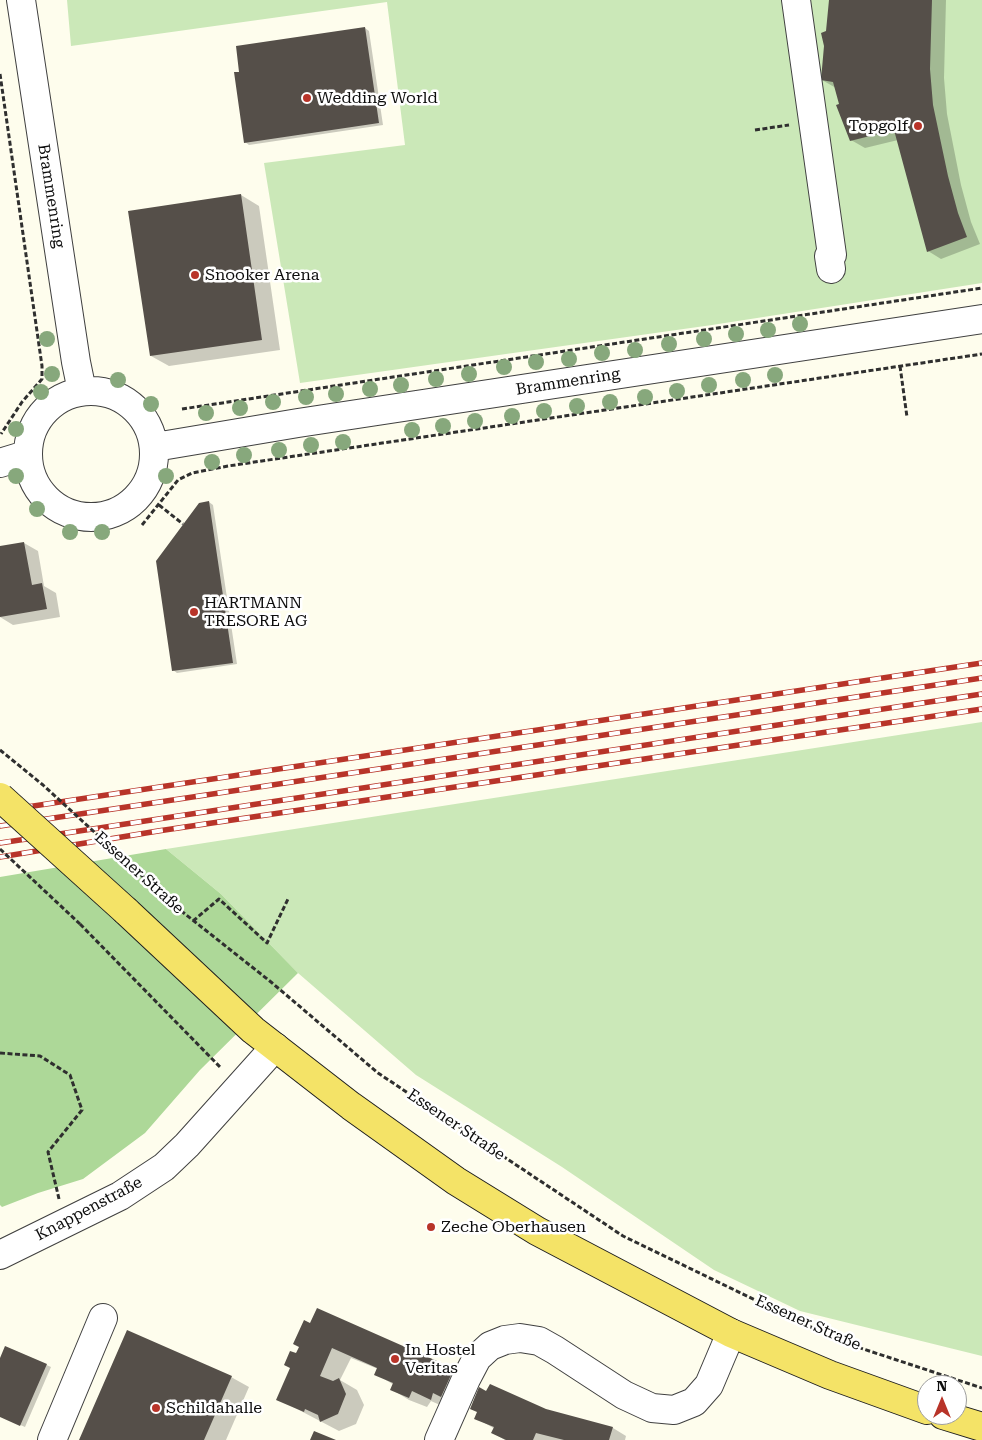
<!DOCTYPE html>
<html>
<head>
<meta charset="utf-8">
<style>
  body { margin:0 }
  #map { position:relative; width:982px; height:1440px; overflow:hidden; background:#fefded; font-family:"Roboto Serif",serif }
  canvas { display:block }
  .north { position:absolute; left:917px; top:1375px; width:50px; height:50px; box-sizing:border-box; background:#fff; border:1px solid #9e9e9e; border-radius:50%; rotate:0deg; font-size:14px; font-weight:700; line-height:20px; text-align:center; color:#0d0d0d }
  .north::after { content:''; display:block; margin:auto; width:18px; height:22px; background:#b83429; clip-path:polygon(50% 0,100% 100%,50% 72%,0 100%) }
</style>
</head>
<body>
<div id="map">
<canvas width="982" height="1440"></canvas>
<div class="north">N</div>
</div>
<script>
const g = document.querySelector('canvas').getContext('2d');
g.lineJoin = 'round';
function paint(path, color) { g.fillStyle = color; g.fill(path, 'evenodd'); }
const toPath = rows => new Path2D(rows.map(r => 'M' + r).join(''));
function trace(path, color, width, dash) { g.strokeStyle = color; g.lineWidth = width; g.lineCap = dash ? 'butt' : 'round'; g.setLineDash(dash || []); g.stroke(path); }
function label(font, color, halo, rows, align = 'center') {
  g.font = font + ' "Roboto Serif",serif'; g.lineWidth = 5; g.setLineDash([]); g.textBaseline = 'middle'; g.strokeStyle = halo; g.fillStyle = color; for (const [text, x, y, turn = 0] of rows) {
    g.save(); g.translate(x, y); g.rotate((+turn || 0) * Math.PI / 180); g.textAlign = isNaN(turn) ? turn : align; if (halo) g.strokeText(text, 0, 0); g.fillText(text, 0, 0); g.restore();
  }
}
paint(toPath([
  [67,0,982,0,982,283,712,325,300,383,264,163,405,145,387,2,71,46],
  [982,722,982,1356,800,1311,714,1270,562,1167,416,1075,298,973,221,894,166,849]
]), '#cbe8b8');
paint(toPath([
  [166,849,221,894,298,973,200,1070,145,1133,83,1179,38,1193,2,1207,0,1205,0,877]
]), '#add898');
paint(toPath([
  [830,0,946,0,944,78,947,114,961,185,971,222,980,244,941,259,928,251,898,140,865,148,851,140,836,88,822,80],
  [365,28,369,31,383,125,249,145,245,142],
  [241,195,259,206,280,350,169,366,151,356],
  [209,502,213,505,237,664,177,673,173,670],
  [24,543,38,551,44,586,56,593,60,617,13,625,0,617,0,548],
  [317,1310,446,1366,464,1377,449,1409,431,1401,427,1407,409,1400,391,1389,394,1385,376,1374,378,1369,351,1358,340,1380,357,1390,364,1405,356,1424,339,1431,278,1399],
  [6,1347,51,1367,25,1427,0,1416,0,1361],
  [231,1377,249,1387,226,1440,81,1440],
  [546,1410,613,1428,626,1436,625,1440,505,1440,493,1433,495,1429,476,1418]
]), '#0003');
paint(toPath([
  [829,0,932,0,930,69,933,105,948,176,958,213,967,237,927,252,894,130,850,141,836,105,839,104,833,82,821,80,824,46,821,33,826,31],
  [365,27,379,123,244,143,234,72,239,72,236,46],
  [241,194,262,340,150,356,128,211],
  [209,501,233,663,172,671,156,561,199,503],
  [24,542,32,585,42,583,47,609,0,617,0,546],
  [317,1308,446,1365,443,1372,451,1375,441,1397,433,1393,431,1400,412,1391,409,1398,390,1390,393,1383,374,1375,377,1368,332,1348,320,1376,333,1381,339,1378,346,1394,338,1414,320,1422,318,1415,305,1409,304,1412,276,1400,290,1368,284,1365,290,1351,296,1353,299,1347,293,1344,304,1320,310,1323],
  [127,1330,232,1376,204,1440,79,1440],
  [5,1346,47,1364,20,1426,0,1417,0,1358],
  [490,1384,546,1409,613,1427,609,1440,564,1440,536,1433,533,1440,506,1440,491,1433,494,1427,474,1419,477,1412,470,1409,479,1387,486,1391],
  [314,1431,336,1440,310,1440]
]), '#554f49');
const minor = toPath([
  [21,0,76,362,82,391],
  [796,0,832,255,829,256,831,269],
  '28 454a63 63 0 1 1 126 0a63 63 0 1 1-126 0Z',
  [155,447,298,423,982,319],
  [0,463,26,455],
  [0,1255,120,1196,164,1167,187,1145,275,1047],
  [52,1440,103,1318],
  [439,1440,466,1379,477,1358,490,1346,505,1340,520,1338,539,1341,555,1350,624,1395,652,1408,674,1410,694,1402,709,1385,731,1333]
]);
const major = toPath([
  [126,911,253,1030,351,1106,456,1181,537,1231,731,1333,830,1375,927,1410],
  [943,1415,982,1427]
]);
trace(minor, '#404040', 30);
trace(major, '#1e1e1e', 30);
trace(toPath([
  [0,74,42,366,42,379,22,402,1,434],
  [755,130,789,125],
  [900,366,907,417],
  [182,409,982,288],
  [159,505,183,524],
  [142,525,178,480,192,473,228,466,982,354],
  [175,906,271,982,378,1073,623,1236,842,1342,982,1388],
  [193,921,219,899,267,943,288,899],
  [80,924,221,1068],
  [0,1053,40,1056,70,1075,82,1110,48,1152,59,1199]
]), '#2f2f2f', 3, [5, 2.5]);
trace(minor, '#fff', 28);
trace(major, '#f4e367', 28);
const rail = toPath([
  [0,811,982,663],
  [0,826,982,678],
  [0,843,982,694],
  [0,857,158,831,982,709]
]);
trace(rail, '#b83429', 5.5);
trace(rail, '#fff', 4, [11]);
const majorBridge = toPath([
  [0,797,126,911]
]);
trace(majorBridge, '#1e1e1e', 30, []);
trace(toPath([
  [0,750,43,785,175,906],
  [0,849,80,924]
]), '#2f2f2f', 3, [5, 2.5]);
trace(majorBridge, '#f4e367', 28);
g.fillStyle = '#87a87c';
for (const [x, y] of [
  [800,324],
  [768,330],
  [736,334],
  [47,339],
  [704,339],
  [669,344],
  [635,350],
  [602,353],
  [569,359],
  [536,362],
  [504,367],
  [52,374],
  [469,374],
  [775,375],
  [436,379],
  [118,380],
  [743,380],
  [401,385],
  [709,385],
  [370,389],
  [677,391],
  [41,392],
  [336,394],
  [306,397],
  [645,397],
  [273,402],
  [610,402],
  [151,404],
  [577,406],
  [240,408],
  [544,411],
  [206,413],
  [512,416],
  [475,421],
  [443,426],
  [16,429],
  [412,430],
  [343,442],
  [311,445],
  [279,450],
  [244,455],
  [212,462],
  [16,476],
  [166,476],
  [37,509],
  [70,532],
  [102,532]
]) { g.beginPath(); g.arc(x, y, 8, 0, 2 * Math.PI); g.fill(); }
for (const [x, y, r, color] of [
  [307,98,5,"#b83429"],
  [918,126,5,"#b83429"],
  [195,275,5,"#b83429"],
  [194,612,5,"#b83429"],
  [431,1227,5,"#b83429"],
  [395,1359,5,"#b83429"],
  [156,1408,5,"#b83429"]
]) { const dot = new Path2D(); dot.arc(x, y, r, 0, 2 * Math.PI); g.fillStyle = color; g.fill(dot); trace(dot, '#fff', 2); }
label('16px', '#0d0d0d', '#fff', [
  ["Wedding World",317,98],
  ["Topgolf",908,126,"right"],
  ["Snooker Arena",205,275],
  ["HARTMANN",204,603],
  ["TRESORE AG",204,621],
  ["Zeche Oberhausen",441,1227],
  ["In Hostel",405,1350],
  ["Veritas",405,1368],
  ["Schildahalle",166,1408]
], 'left');
label('16px', '#0d0d0d', '#fff', [
  ["Brammenring",51,196,81],
  ["Brammenring",568,382,-9],
  ["Essener Straße",139,873,42],
  ["Essener Straße",456,1125,34],
  ["Knappenstraße",89,1209,-28],
  ["Essener Straße",808,1323,24]
]);
</script>
</body>
</html>
